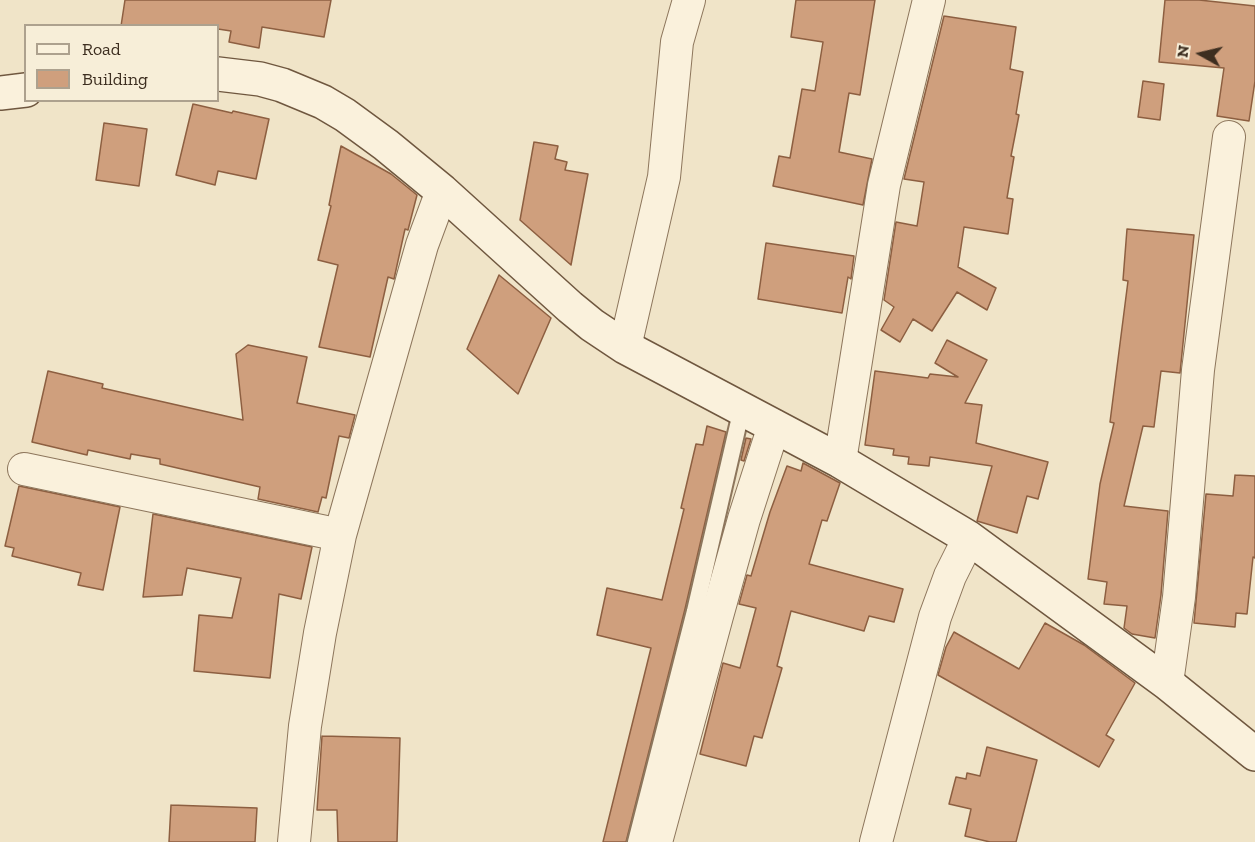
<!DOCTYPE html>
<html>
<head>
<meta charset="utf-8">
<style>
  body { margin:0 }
  #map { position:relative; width:1255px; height:842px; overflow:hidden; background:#f0e4c8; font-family:"Zilla Slab",serif }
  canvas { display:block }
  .legend { position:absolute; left:24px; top:24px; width:195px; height:78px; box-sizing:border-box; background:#f7eed8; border:2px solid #ada18e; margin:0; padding:8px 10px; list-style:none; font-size:18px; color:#3d2e20 }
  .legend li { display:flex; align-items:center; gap:12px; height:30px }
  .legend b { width:30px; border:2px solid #ada18e }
  .north { position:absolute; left:1171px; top:24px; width:60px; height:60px; -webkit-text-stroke:4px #f7eed8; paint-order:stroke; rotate:278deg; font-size:16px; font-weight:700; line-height:24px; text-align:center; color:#3d2e20 }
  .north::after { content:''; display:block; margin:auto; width:21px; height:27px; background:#3d2e20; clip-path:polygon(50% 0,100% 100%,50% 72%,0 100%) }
</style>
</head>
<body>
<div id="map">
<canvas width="1255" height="842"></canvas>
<ul class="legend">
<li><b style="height:8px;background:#faf1dc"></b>Road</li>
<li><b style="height:16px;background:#cf9f7d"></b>Building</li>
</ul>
<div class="north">N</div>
</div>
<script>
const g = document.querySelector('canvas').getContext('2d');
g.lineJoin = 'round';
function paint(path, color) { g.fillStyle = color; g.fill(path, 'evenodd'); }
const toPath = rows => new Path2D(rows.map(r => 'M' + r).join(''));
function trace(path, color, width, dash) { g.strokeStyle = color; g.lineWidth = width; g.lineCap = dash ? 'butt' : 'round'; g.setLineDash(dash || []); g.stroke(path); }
const building = toPath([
  [125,0,331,0,324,37,262,27,259,48,229,42,231,31,218,29,218,26,121,26,125,0],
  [796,0,875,0,860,95,849,93,839,152,872,159,863,205,773,186,779,156,790,158,802,89,815,91,823,42,791,37,796,0],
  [1165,0,1199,0,1255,6,1255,81,1249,121,1217,116,1224,68,1159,62,1165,0],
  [944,16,1016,27,1010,69,1023,72,1016,114,1019,115,1011,156,1014,157,1007,198,1013,199,1008,234,964,227,958,267,996,288,987,310,957,292,932,331,913,319,900,342,881,330,894,307,884,300,896,222,917,226,924,182,904,179,944,16],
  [1143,81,1164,84,1160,120,1138,117,1143,81],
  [193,104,232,113,233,111,269,119,256,179,218,171,215,185,176,175,193,104],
  [104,123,147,129,139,186,96,180,104,123],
  [534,142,558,146,555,159,567,162,565,170,588,174,571,265,520,220,534,142],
  [341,146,391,174,417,195,408,230,405,229,394,279,388,277,370,357,319,347,338,265,318,260,331,206,329,205,341,146],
  [1127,229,1194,235,1180,373,1161,371,1154,427,1143,426,1124,506,1168,511,1161,595,1155,638,1132,634,1124,628,1127,606,1104,604,1107,582,1088,579,1100,484,1114,423,1110,422,1128,281,1123,280,1127,229],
  [766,243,854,256,851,279,848,277,842,313,758,299,766,243],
  [499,275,551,318,518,394,467,349,499,275],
  [947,340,987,360,965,403,982,405,976,443,1048,462,1038,499,1027,496,1017,533,977,521,992,466,930,457,929,466,908,464,909,457,893,455,894,449,865,445,875,371,928,378,930,374,958,377,935,363,947,340],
  [248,345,307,357,297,403,355,415,349,438,339,436,326,498,322,497,318,512,258,499,260,487,160,464,160,459,131,454,130,459,88,450,87,455,32,442,48,371,103,384,102,388,243,420,236,354,248,345],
  [707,426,726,432,685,609,626,842,603,842,651,648,597,635,607,588,662,600,684,509,681,508,696,444,703,445,707,426],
  [746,438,751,439,744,461,741,460,746,438],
  [803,463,840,483,827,521,822,520,809,564,903,589,894,622,869,616,864,631,791,611,777,666,782,668,762,738,754,736,746,766,700,754,723,663,740,668,756,608,739,604,747,575,751,576,770,512,787,466,801,471,803,463],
  [1235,475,1255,476,1255,558,1253,557,1247,614,1236,613,1235,627,1194,623,1206,494,1233,496,1235,475],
  [19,486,120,507,103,590,78,585,81,573,12,556,14,548,5,546,19,486],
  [153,514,312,547,301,599,279,594,270,678,194,671,199,615,232,618,241,578,187,568,182,595,143,597,153,514],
  [1045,623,1084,645,1135,683,1106,735,1114,740,1099,767,938,675,946,647,954,632,1019,669,1045,623],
  [322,736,400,738,397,842,338,842,337,810,317,810,322,736],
  [987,747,1037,760,1016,842,990,842,965,836,971,809,949,804,956,777,966,779,967,773,980,776,987,747],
  [171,805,257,808,255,842,169,842,171,805]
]);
paint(building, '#cf9f7d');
trace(building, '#8d5f41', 1.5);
const lane = toPath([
  [636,842,695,611,742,408]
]);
const street = toPath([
  [625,347,664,177,677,42,689,0],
  [840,461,884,185,929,0],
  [24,469,340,535],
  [1167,683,1179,597,1198,370,1229,137],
  [294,842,305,726,320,633,340,535,422,245,442,191],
  [656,842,717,616,744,519,774,426],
  [876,842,935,617,950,576,969,538]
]);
const secondary = toPath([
  [218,74,260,79,282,85,323,102,345,115,386,145,442,191,570,307,592,325,625,347,840,461,969,538,1167,683,1255,754],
  [0,93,26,90]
]);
trace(lane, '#8d765c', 20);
trace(street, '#8d765c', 34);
trace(secondary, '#6f573f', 36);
trace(lane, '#faf1dc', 16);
trace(street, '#faf1dc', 32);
trace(secondary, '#faf1dc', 33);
</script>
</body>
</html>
